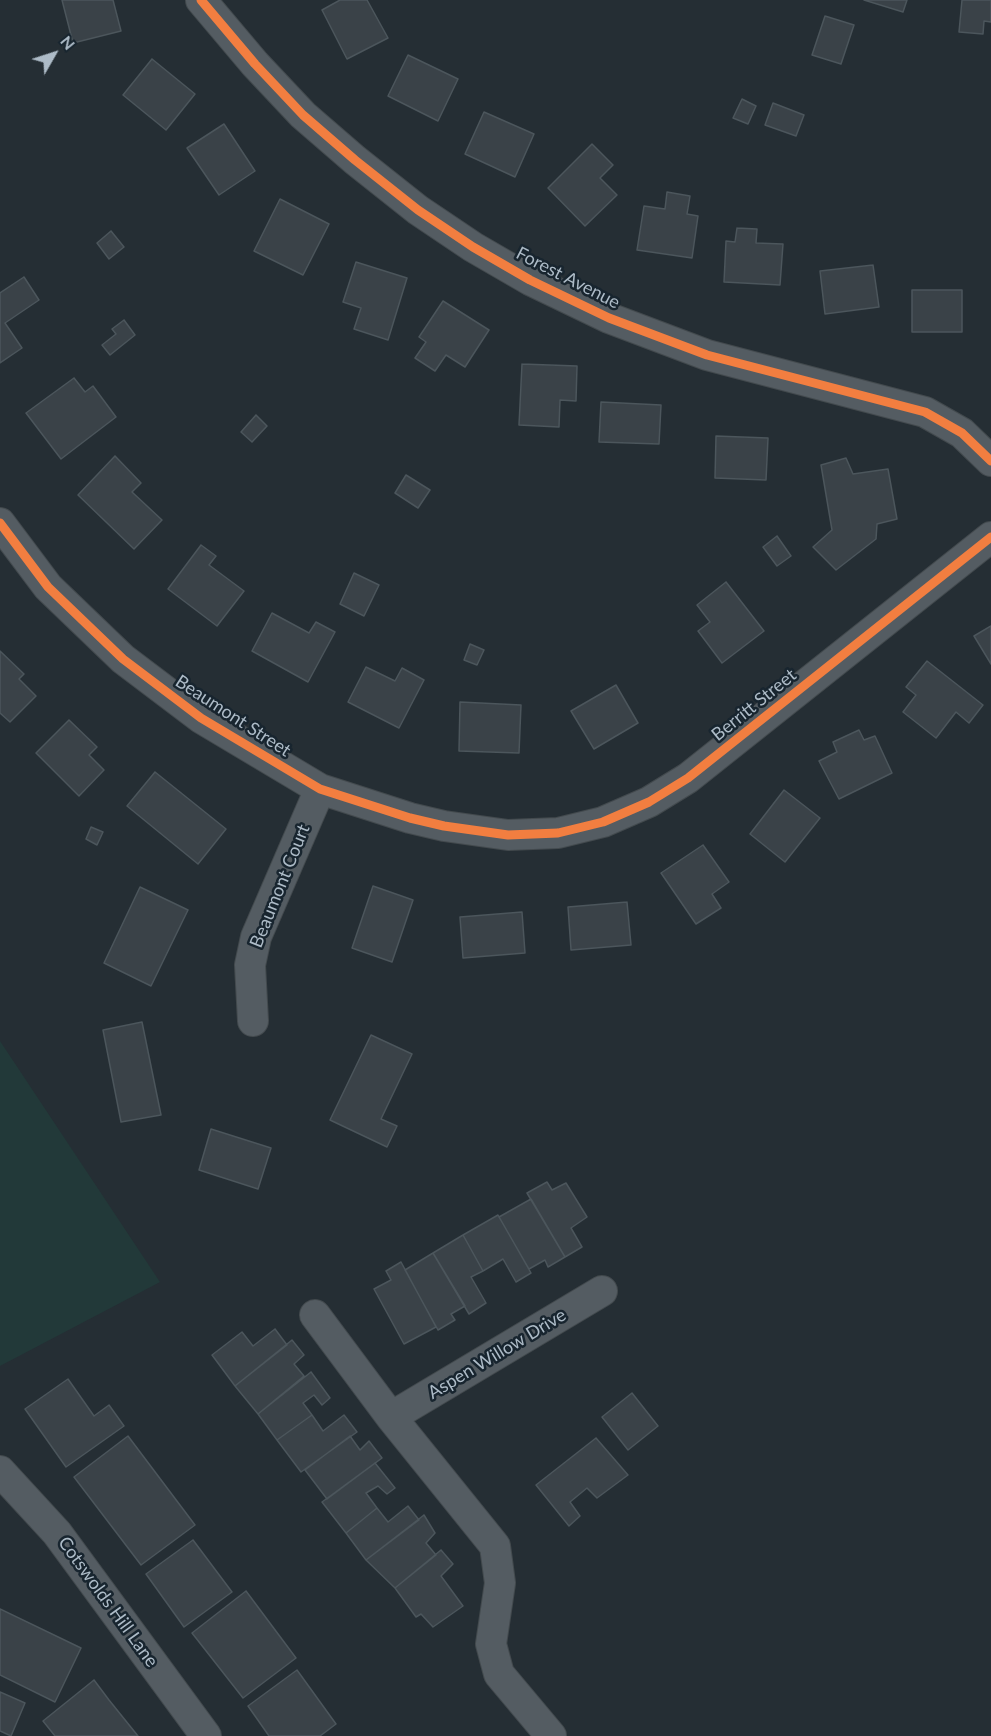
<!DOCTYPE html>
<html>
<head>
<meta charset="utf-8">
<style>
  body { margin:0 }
  #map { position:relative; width:991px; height:1736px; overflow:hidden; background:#252e34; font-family:Lato,sans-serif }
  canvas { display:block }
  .north { position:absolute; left:24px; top:24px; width:60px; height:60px; -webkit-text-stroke:4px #18252f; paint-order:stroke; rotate:51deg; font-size:16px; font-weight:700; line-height:24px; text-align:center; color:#adbbc7 }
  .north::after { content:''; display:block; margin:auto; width:21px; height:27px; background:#adbbc7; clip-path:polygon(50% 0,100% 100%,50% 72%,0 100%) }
</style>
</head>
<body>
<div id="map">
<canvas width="991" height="1736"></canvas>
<div class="north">N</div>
</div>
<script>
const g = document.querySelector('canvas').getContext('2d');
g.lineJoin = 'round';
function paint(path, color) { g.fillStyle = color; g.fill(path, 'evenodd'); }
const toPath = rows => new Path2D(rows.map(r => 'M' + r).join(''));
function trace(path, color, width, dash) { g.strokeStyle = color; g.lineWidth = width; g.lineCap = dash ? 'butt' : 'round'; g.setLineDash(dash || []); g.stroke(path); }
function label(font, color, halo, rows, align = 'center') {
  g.font = font + ' Lato,sans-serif'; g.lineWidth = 5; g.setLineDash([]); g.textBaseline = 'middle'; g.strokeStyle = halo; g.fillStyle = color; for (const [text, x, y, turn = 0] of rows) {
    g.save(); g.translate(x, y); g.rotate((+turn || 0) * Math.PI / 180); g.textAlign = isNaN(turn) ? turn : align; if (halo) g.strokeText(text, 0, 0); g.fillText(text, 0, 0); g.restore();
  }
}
paint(toPath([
  [0,1041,160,1282,0,1366]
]), '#223939');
const building = toPath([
  [62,0,113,0,121,31,73,43,62,0],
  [340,0,367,0,388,38,347,59,322,10,340,0],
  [864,0,907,0,903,12,864,0],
  [962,0,991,0,991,22,984,21,983,34,959,32,962,0],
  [825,16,854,25,841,64,812,55,825,16],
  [408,55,458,79,438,121,388,96,408,55],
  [152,59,195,94,166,130,123,95,152,59],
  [742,99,756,106,748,124,733,118,742,99],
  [773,103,804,115,796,136,765,125,773,103],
  [484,112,534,134,515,177,465,154,484,112],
  [224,124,255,171,219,195,187,148,224,124],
  [592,144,613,165,600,178,617,195,585,226,548,188,592,144],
  [667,192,690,196,687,214,698,216,692,258,637,250,644,206,665,209,667,192],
  [280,199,329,224,303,275,254,251,280,199],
  [737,228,757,229,756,243,783,244,780,285,724,282,726,241,735,242,737,228],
  [111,231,124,247,109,259,97,243,111,231],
  [356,262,407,278,388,340,354,329,361,308,343,302,356,262],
  [873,265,879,307,825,314,820,271,873,265],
  [24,277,39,300,5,323,22,348,0,363,0,293,24,277],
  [912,290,962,290,962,332,912,332,912,290],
  [443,301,489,330,465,367,446,355,435,371,415,358,426,342,419,337,443,301],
  [124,320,135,335,110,355,102,345,116,334,112,329,124,320],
  [522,364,577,366,576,401,560,400,559,427,519,425,522,364],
  [74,378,85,392,93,386,116,417,61,459,26,413,74,378],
  [601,402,661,405,659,444,599,442,601,402],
  [256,415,267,426,252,442,241,432,256,415],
  [716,436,768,438,766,480,715,478,716,436],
  [115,456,141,483,132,492,162,520,134,549,78,495,115,456],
  [846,458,853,474,888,469,897,519,877,524,876,539,836,570,813,547,832,530,821,465,846,458],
  [406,475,430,490,418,508,395,493,406,475],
  [777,536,791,556,777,566,763,547,777,536],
  [201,545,216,556,209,565,244,591,217,626,168,589,201,545],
  [354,573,379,585,364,616,340,604,354,573],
  [726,582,764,631,722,663,698,631,710,622,697,605,726,582],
  [272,613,309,633,316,622,335,632,308,682,252,651,272,613],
  [991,626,991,664,974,636,991,626],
  [470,644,484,650,477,665,464,660,470,644],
  [0,651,24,674,19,679,36,696,10,722,0,713,0,651],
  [927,661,983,705,969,723,956,712,936,738,903,712,916,695,906,687,927,661],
  [366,667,395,681,402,668,424,680,399,728,348,702,366,667],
  [616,685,638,723,594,749,571,711,616,685],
  [460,702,521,705,519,753,459,751,460,702],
  [69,720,97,747,89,755,104,770,79,796,36,753,69,720],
  [859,730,864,740,875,736,892,773,839,799,819,761,837,752,833,742,859,730],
  [155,772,226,829,198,864,127,806,155,772],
  [784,790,820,818,785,862,750,834,784,790],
  [91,827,103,832,97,845,86,839,91,827],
  [703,845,729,882,712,894,721,908,696,924,661,873,703,845],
  [373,886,413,900,392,962,352,948,373,886],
  [140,887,188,910,151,986,104,963,140,887],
  [627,902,631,945,571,950,568,907,627,902],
  [522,912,525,953,463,958,460,917,522,912],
  [142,1022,161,1115,121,1122,103,1030,142,1022],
  [371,1035,412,1054,381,1119,397,1126,387,1147,330,1120,371,1035],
  [211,1129,271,1148,258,1189,199,1170,211,1129],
  [547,1182,552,1190,566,1183,587,1217,571,1228,582,1247,565,1257,527,1193,547,1182],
  [531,1199,565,1257,548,1267,545,1260,529,1269,499,1217,531,1199],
  [498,1215,531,1273,516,1282,503,1259,483,1271,463,1235,498,1215],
  [463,1235,483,1271,471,1277,486,1303,469,1314,433,1253,463,1235],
  [433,1253,465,1306,451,1314,455,1320,438,1330,405,1270,433,1253],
  [401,1262,436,1327,404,1344,374,1289,391,1280,386,1271,401,1262],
  [275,1329,287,1345,235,1386,212,1355,242,1332,253,1346,275,1329],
  [292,1340,304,1355,294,1364,304,1376,258,1414,235,1386,292,1340],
  [311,1372,330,1398,322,1405,314,1395,303,1403,312,1415,277,1440,258,1414,311,1372],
  [68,1379,94,1416,109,1405,124,1426,66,1467,25,1409,68,1379],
  [632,1393,658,1426,628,1450,602,1417,632,1393],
  [312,1415,323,1431,344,1415,357,1432,301,1472,277,1440,312,1415],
  [128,1436,195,1525,141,1565,74,1477,128,1436],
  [350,1436,360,1450,369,1441,382,1458,327,1499,305,1470,350,1436],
  [596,1438,628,1475,597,1498,587,1488,570,1502,580,1516,569,1526,536,1485,596,1438],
  [375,1463,395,1488,387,1494,378,1486,366,1493,377,1508,346,1533,322,1502,375,1463],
  [408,1506,419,1520,366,1560,346,1533,377,1508,388,1522,408,1506],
  [424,1515,435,1533,426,1543,436,1555,395,1588,366,1560,424,1515],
  [193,1540,232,1592,184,1627,146,1574,193,1540],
  [441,1550,453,1564,441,1576,463,1606,433,1627,421,1614,416,1617,395,1588,441,1550],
  [246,1591,296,1658,243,1698,192,1633,246,1591],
  [0,1609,81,1648,55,1702,0,1675,0,1609],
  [297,1670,336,1724,320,1736,269,1736,248,1706,297,1670],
  [94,1680,109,1700,138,1736,55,1736,43,1721,94,1680],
  [0,1692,25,1703,11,1736,0,1731,0,1692]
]);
paint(building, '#3a4248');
trace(building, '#4c565c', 1.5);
const minor = toPath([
  [201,0,255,64,303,115,355,160,418,210,473,247,530,280,609,318,707,355,925,412,962,433,991,461],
  [0,523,48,587,123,659,201,718,320,789,410,818,444,826,508,835,558,833,603,822,649,802,688,778,991,537],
  [253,1021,250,965,256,937,320,789],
  [315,1315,391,1417,495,1546,500,1583,491,1644,499,1674,551,1736],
  [391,1417,602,1291],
  [0,1471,57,1533,206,1736]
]);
trace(minor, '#434a4e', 32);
trace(minor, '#545c62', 30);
trace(toPath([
  [201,0,255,64,303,115,355,160,418,210,473,247,530,280,609,318,707,355,925,412,962,433,991,461],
  [0,523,48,587,123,659,201,718,320,789,410,818,444,826,508,835,558,833,603,822,649,802,688,778,991,537]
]), '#f27e40', 9);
label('18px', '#adbbc7', '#18252f', [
  ["Forest Avenue",568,278,27],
  ["Berritt Street",754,705,-39],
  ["Beaumont Street",233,716,33],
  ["Beaumont Court",280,886,-68],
  ["Aspen Willow Drive",497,1354,-31],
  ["Cotswolds Hill Lane",108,1602,54]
]);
</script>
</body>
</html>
